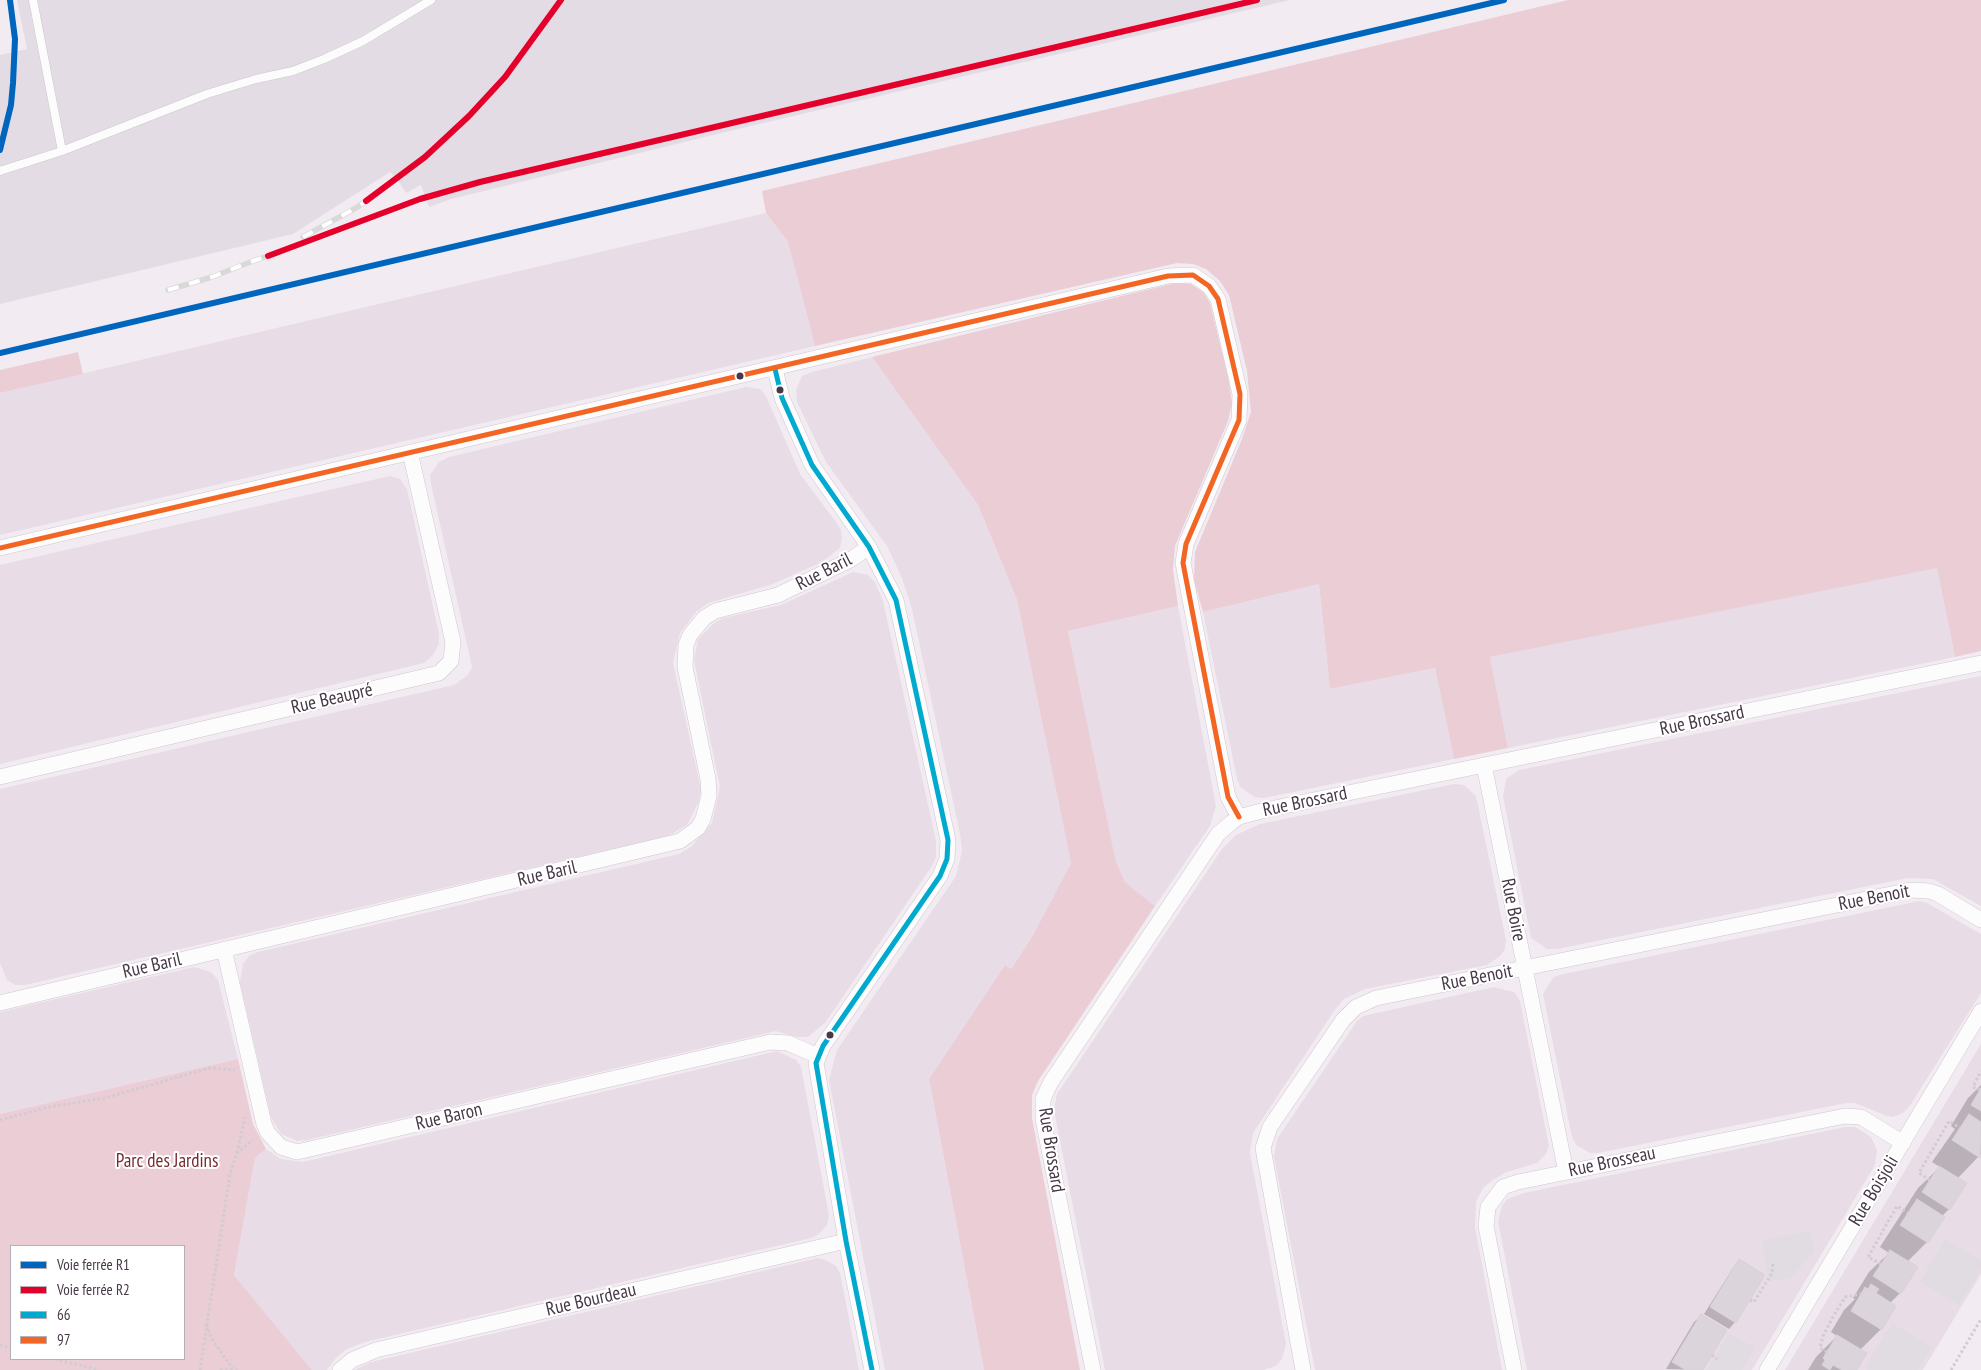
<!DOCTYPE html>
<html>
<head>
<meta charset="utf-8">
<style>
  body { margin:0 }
  #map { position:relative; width:1981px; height:1370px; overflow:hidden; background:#f2ecf2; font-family:"PT Sans Narrow",sans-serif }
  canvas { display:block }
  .legend { position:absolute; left:10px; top:1245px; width:175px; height:115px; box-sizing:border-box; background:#fff; border:1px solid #b5afb6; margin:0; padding:6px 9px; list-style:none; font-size:15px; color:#473848 }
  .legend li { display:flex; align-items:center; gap:10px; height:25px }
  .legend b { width:25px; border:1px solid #b5afb6 }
</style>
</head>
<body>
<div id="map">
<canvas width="1981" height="1370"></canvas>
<ul class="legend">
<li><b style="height:6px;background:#0065bd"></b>Voie ferrée R1</li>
<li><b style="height:6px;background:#e4002b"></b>Voie ferrée R2</li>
<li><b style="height:6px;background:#00a9ce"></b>66</li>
<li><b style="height:6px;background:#f26522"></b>97</li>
</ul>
</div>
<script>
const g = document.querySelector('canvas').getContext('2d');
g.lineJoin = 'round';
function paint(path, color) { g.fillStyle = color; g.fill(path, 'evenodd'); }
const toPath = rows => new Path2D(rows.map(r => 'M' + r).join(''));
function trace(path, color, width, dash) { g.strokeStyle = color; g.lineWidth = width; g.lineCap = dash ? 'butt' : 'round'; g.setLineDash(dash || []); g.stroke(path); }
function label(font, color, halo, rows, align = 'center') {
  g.font = font + ' "PT Sans Narrow",sans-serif'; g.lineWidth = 4; g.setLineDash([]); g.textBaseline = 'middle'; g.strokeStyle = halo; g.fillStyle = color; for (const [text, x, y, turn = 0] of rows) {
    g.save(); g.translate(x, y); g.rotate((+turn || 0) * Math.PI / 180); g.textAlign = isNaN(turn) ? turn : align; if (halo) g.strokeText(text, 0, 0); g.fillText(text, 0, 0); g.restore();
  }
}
paint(toPath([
  [766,213,788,242,815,346,0,535,0,393],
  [872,357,978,505,1017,600,1071,863,1032,937,1011,969,1005,965,929,1079,984,1370,885,1370,829,1080,837,1050,956,876,962,851,960,834,912,609,902,578,887,546,826,462,797,402,796,390,802,376,812,372],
  [746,387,760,389,766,396,800,474,836,522,841,530,842,539,840,548,822,562,773,584,708,603,696,612,680,633,673,663,701,789,699,801,687,825,668,836,25,985,15,985,7,980,0,963,0,789,454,685,468,675,472,667,431,484,430,475,439,462,449,457],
  [390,476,400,479,407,489,439,634,439,644,433,655,424,663,0,764,0,565],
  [1937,567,1955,657,1508,748,1490,657],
  [853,572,868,575,875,582,883,601,936,841,936,857,932,866,825,1023,808,1037,796,1037,776,1031,307,1140,297,1141,281,1134,271,1117,240,982,243,964,249,956,258,952,679,854,691,847,712,823,720,787,694,660,698,639,714,623,723,618,781,605],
  [1319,584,1330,689,1435,668,1454,759,1264,798,1255,797,1241,788,1237,779,1203,612],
  [1178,606,1216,806,1210,826,1155,906,1125,882,1116,862,1068,631],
  [1981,676,1981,906,1933,879,1908,878,1557,949,1547,949,1531,938,1503,796,1506,779,1519,770],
  [1454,784,1464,785,1476,796,1506,940,1505,949,1500,956,1487,965,1365,989,1344,999,1334,1011,1253,1133,1250,1153,1286,1344,1282,1359,1276,1366,1263,1370,1105,1370,1054,1110,1057,1094,1222,849,1236,835,1260,824],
  [1920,901,1927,903,1981,934,1981,993,1909,1107,1903,1113,1893,1117,1887,1116,1855,1103,1846,1103,1598,1153,1590,1153,1576,1145,1572,1137,1543,994,1553,978,1559,975],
  [194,967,211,972,218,980,238,1059,0,1114,0,1012],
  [1494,987,1514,992,1520,1001,1549,1146,1546,1154,1537,1163,1504,1173,1493,1180,1483,1188,1476,1202,1475,1227,1502,1370,1315,1370,1274,1157,1277,1139,1357,1021,1363,1016],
  [1981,1044,1981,1274,1923,1370,1785,1370],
  [777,1051,796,1060,801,1067,829,1215,827,1225,819,1234,811,1238,365,1342,347,1349,336,1358,327,1370,312,1370,234,1275,255,1158,266,1149,281,1159,303,1162],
  [1845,1127,1855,1127,1871,1137,1877,1150,1875,1165,1752,1370,1527,1370,1498,1221,1502,1206,1507,1199,1524,1193],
  [818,1258,826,1260,836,1266,840,1273,859,1370,354,1370,371,1362]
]), '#e8dce7');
paint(toPath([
  [17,0,1290,0,738,129,451,199,429,207,421,185,406,193,397,179,390,172,293,234,0,304,0,55,27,49]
]), '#e3dce4');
paint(toPath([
  [1568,0,1981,0,1981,651,1955,657,1937,568,1490,657,1508,748,1454,759,1435,668,1330,689,1319,584,1203,612,1194,581,1195,552,1242,439,1251,412,1247,371,1229,295,1220,281,1206,269,1193,264,1177,263,815,346,788,242,766,213,762,191],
  [1175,283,1191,284,1203,292,1210,303,1228,377,1232,403,1228,421,1175,546,1173,570,1178,606,1068,631,1116,862,1125,882,1155,906,1038,1081,1032,1095,1032,1118,1080,1370,984,1370,929,1079,1005,965,1011,969,1032,937,1071,863,1017,600,978,505,872,357],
  [78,352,83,374,0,393,0,370],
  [238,1059,253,1124,266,1149,255,1158,234,1275,312,1370,0,1370,0,1114],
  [11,1246,184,1246,184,1359,11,1359]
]), '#ebcdd6');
paint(toPath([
  [1810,1231,1815,1251,1790,1278,1769,1281,1762,1240],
  [1945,1239,1981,1261,1981,1269,1959,1305,1920,1282],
  [1892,1323,1932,1347,1918,1370,1868,1370,1865,1368],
  [1729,1333,1755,1348,1742,1370,1707,1370]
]), '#e1dce1');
paint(toPath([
  [1981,1085,1981,1154,1957,1179,1949,1209,1942,1216,1927,1242,1907,1262,1900,1293,1890,1303,1881,1329,1860,1350,1856,1370,1808,1370,1816,1357,1837,1336,1831,1332,1844,1310,1855,1299,1853,1298,1869,1272,1889,1253,1880,1247,1918,1188,1940,1167,1932,1162,1955,1129,1951,1126,1968,1098],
  [1739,1261,1735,1322,1729,1329,1704,1314,1733,1268],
  [1701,1316,1701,1370,1666,1369,1694,1322]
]), '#0003');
const building = toPath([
  [1981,1088,1981,1111,1971,1105,1981,1088],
  [1969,1114,1981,1122,1980,1158,1952,1140,1969,1114],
  [1939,1166,1967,1183,1950,1210,1922,1192,1939,1166],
  [1917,1199,1945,1217,1928,1243,1900,1225,1917,1199],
  [1890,1250,1918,1267,1901,1294,1873,1276,1890,1250],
  [1739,1259,1765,1275,1736,1323,1710,1307,1739,1259],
  [1871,1284,1879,1289,1876,1293,1896,1306,1882,1330,1851,1311,1865,1287,1868,1289,1871,1284],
  [1701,1314,1727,1330,1703,1370,1686,1370,1672,1362,1701,1314],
  [1837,1335,1867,1353,1857,1370,1842,1370,1833,1365,1830,1370,1822,1365,1825,1360,1823,1358,1837,1335]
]);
paint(building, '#dbd4db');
trace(building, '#dad2da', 1);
const service = toPath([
  [33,0,62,151],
  [0,171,62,151,207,94,256,79,293,71,324,59,363,41,431,0]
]);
const minor = toPath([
  [775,369,782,398,812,465,869,547,896,600,948,840,947,859,940,876,823,1046,816,1063,846,1241,872,1370],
  [0,548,1168,276,1193,275,1209,286,1218,299,1240,394,1239,420,1186,544,1183,563,1228,797,1239,817],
  [1484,765,1566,1172],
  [0,777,439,673,451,661,453,642,410,452],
  [224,949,264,1124,268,1133,281,1147,297,1152,770,1042,788,1043,818,1056],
  [0,1003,680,841,698,828,703,819,709,796,708,779,685,667,686,645,690,635,704,618,715,611,778,595,850,560,869,547],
  [340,1370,352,1360,376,1350,846,1241],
  [1093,1370,1043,1119,1043,1099,1051,1082,1218,834,1232,822,1239,817,1265,810,1981,663],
  [1303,1370,1263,1148,1270,1127,1343,1020,1356,1007,1376,998,1911,890,1929,891,1938,894,1981,920],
  [1514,1370,1486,1226,1488,1207,1503,1187,1518,1182,1845,1116,1861,1117,1903,1143],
  [1767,1370,1981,1011]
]);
trace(service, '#cec7ce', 9);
trace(minor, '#cec7ce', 16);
trace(toPath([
  [1980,1090,1973,1087,1981,1071],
  [0,1120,49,1107,105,1098,210,1068,235,1070],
  [237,1153,245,1117],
  [1930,1180,1919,1173,1949,1121,1960,1128],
  [1881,1264,1868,1257,1897,1206,1908,1213],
  [1750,1300,1754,1302,1772,1273,1773,1264],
  [206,1325,212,1339,233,1369],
  [0,1345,11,1348],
  [1827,1352,1820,1348,1823,1336,1833,1317,1845,1297,1861,1294],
  [1712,1355,1717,1359],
  [55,1359,99,1370],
  [200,1370,230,1174,237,1153,253,1140],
  [220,1370,238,1370],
  [1951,1370,1981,1319]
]), '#d2cbd2', 3, [2.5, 2.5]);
trace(service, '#fdfcfd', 8);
trace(minor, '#fdfcfd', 15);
const rail = toPath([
  [0,150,11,105,13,83,15,39,10,0],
  [303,237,356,208,383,189,448,137,505,77,561,0],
  [251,262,420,199,480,182,1257,0],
  [168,290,212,277,258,259]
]);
trace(rail, '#dad9da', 5.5);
trace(rail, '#fff', 4, [11]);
trace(toPath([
  [775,369,782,398,812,465,869,547,896,600,948,840,947,859,940,876,823,1046,816,1063,846,1241,872,1370]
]), '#00a9ce', 5);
trace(toPath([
  [0,548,1168,276,1193,275,1209,286,1218,299,1240,394,1239,420,1186,544,1183,563,1228,797,1239,817]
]), '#f26522', 5);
trace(toPath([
  [0,150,11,105,13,83,15,39,10,0],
  [0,353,1504,0]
]), '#0065bd', 6);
trace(toPath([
  [366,201,425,157,469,116,505,77,561,0],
  [268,256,420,199,480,182,1257,0]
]), '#e4002b', 6);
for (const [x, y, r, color] of [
  [740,376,4.5,"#473848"],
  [780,390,4.5,"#473848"],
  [830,1035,4.5,"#473848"]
]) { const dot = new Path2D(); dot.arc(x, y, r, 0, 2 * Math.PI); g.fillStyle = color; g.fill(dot); trace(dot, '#fff', 2); }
label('19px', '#473848', '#fff', [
  ["Rue Baril",824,572,-27],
  ["Rue Beaupré",332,699,-13],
  ["Rue Brossard",1702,721,-12],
  ["Rue Brossard",1305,802,-12],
  ["Rue Baril",547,874,-13],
  ["Rue Benoit",1874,898,-11],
  ["Rue Boire",1513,910,79],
  ["Rue Baril",152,966,-13],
  ["Rue Benoit",1477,978,-11],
  ["Rue Baron",449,1117,-13],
  ["Rue Brossard",1051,1150,81],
  ["Rue Brosseau",1612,1162,-12],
  ["Rue Boisjoli",1874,1191,-59],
  ["Rue Bourdeau",591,1300,-13]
]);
label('19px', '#772d30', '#fff', [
  ["Parc des Jardins",167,1162]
]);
</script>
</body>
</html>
